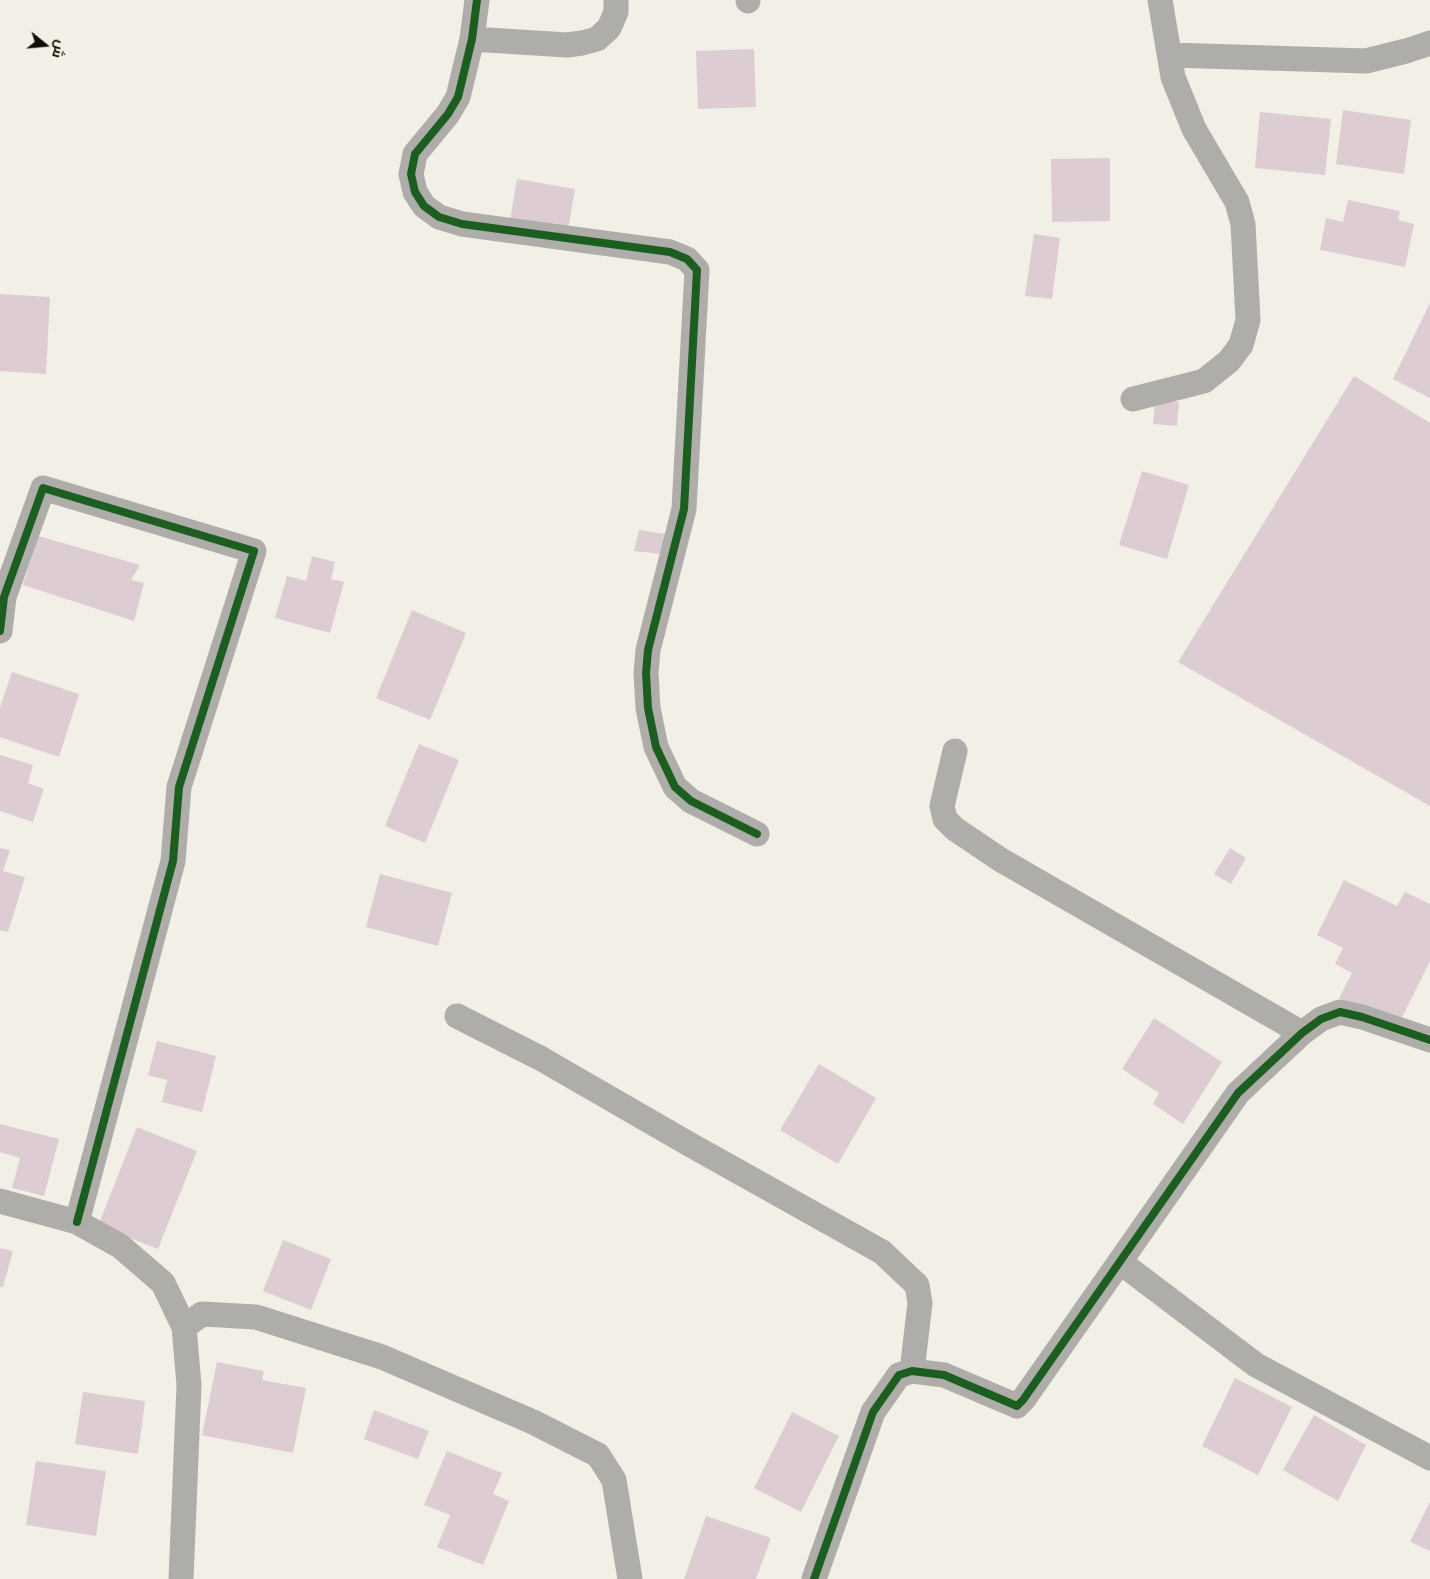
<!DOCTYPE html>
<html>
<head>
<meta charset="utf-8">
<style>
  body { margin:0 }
  #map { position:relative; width:1430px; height:1579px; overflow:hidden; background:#f2efe6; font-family:"Golos Text",Cairo,sans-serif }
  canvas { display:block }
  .north { position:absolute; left:20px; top:20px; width:50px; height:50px; -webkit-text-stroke:4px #f7f1e1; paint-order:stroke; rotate:107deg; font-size:14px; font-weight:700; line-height:20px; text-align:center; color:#100e08 }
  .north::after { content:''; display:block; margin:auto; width:18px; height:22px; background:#100e08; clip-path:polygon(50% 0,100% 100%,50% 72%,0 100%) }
</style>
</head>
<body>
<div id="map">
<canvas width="1430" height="1579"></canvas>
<div class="north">ش</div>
</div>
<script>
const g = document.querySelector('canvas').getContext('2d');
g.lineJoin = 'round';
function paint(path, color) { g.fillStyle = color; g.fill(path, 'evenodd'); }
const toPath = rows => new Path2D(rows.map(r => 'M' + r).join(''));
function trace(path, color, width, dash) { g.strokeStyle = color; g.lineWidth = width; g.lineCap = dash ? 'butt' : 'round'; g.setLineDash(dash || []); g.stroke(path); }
paint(toPath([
  [754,49,756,107,698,109,696,51],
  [1343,110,1411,120,1404,174,1336,164],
  [1260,112,1331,119,1325,175,1255,168],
  [1110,158,1110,221,1052,222,1051,159],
  [517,179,575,189,567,236,509,226],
  [1348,200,1400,211,1398,220,1414,224,1405,267,1320,250,1326,218,1343,222],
  [1034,234,1060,238,1052,299,1025,296],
  [0,294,50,297,46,374,0,371],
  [1430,303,1430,398,1393,379],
  [1354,376,1430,423,1430,806,1178,662],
  [1155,400,1179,402,1177,426,1153,424],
  [1142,471,1189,485,1167,559,1119,545],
  [639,530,666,534,661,554,634,551],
  [38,536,140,565,131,580,144,583,134,621,23,585],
  [312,556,335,562,331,579,344,582,330,633,275,618,287,576,306,581],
  [412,610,466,633,430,720,376,698],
  [12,672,79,694,59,757,0,737,0,707],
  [419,744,459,760,425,843,385,826],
  [0,755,33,765,28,783,44,789,33,822,0,811],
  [0,848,10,850,3,871,25,877,8,932,0,930],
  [1230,848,1246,858,1231,884,1214,874],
  [380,874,452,893,438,946,366,927],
  [1344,880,1397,906,1405,892,1430,904,1430,961,1397,1027,1339,998,1352,973,1335,964,1343,948,1317,935],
  [1154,1018,1222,1062,1183,1124,1153,1104,1159,1093,1122,1069],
  [157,1041,216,1056,202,1112,162,1102,167,1080,148,1075],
  [819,1064,876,1098,838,1164,780,1130],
  [0,1124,59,1139,44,1196,12,1188,20,1158,0,1152],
  [137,1127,197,1151,158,1249,98,1226],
  [283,1240,331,1259,311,1310,263,1291],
  [0,1248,13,1251,3,1287,0,1287],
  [217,1362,264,1371,262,1380,306,1388,293,1453,202,1435],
  [1235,1378,1292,1407,1258,1475,1202,1446],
  [83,1392,145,1401,138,1454,75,1444],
  [374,1410,429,1431,418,1459,364,1439],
  [792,1412,839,1436,801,1512,754,1488],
  [1314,1415,1366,1445,1338,1501,1283,1470],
  [447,1451,502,1473,493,1494,509,1501,483,1565,437,1547,450,1515,424,1505],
  [36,1461,106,1471,96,1536,26,1525],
  [1430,1502,1430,1551,1410,1542],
  [706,1516,771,1538,756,1579,684,1579]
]), '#ddcdd3');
trace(toPath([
  [477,0,472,39,458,97,448,114,415,154,411,174,415,192,424,206,439,217,462,224,670,252,687,259,697,270,684,509,648,650,646,673,648,708,656,747,675,787,691,801,757,834],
  [748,1,748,0],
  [472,39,567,45,582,43,597,39,609,28,616,12,616,0],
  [1170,55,1366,61,1406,51,1430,43],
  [1133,399,1204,381,1229,361,1241,345,1248,320,1243,224,1237,202,1194,129,1179,92,1173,77,1160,0],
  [0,631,4,597,43,488,254,551,179,787,173,861,77,1222],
  [955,751,942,806,945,819,955,829,1001,860,1302,1033],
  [457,1016,540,1058,689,1144,882,1252,917,1285,920,1303,912,1371],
  [0,1201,77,1222,120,1246,163,1283,184,1327,189,1385,181,1579],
  [1120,1262,1256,1365,1430,1458],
  [184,1327,202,1314,256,1317,382,1357,533,1422,598,1455,614,1480,630,1579],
  [814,1579,873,1412,899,1375,912,1371,944,1375,1017,1406,1023,1400,1238,1093,1302,1033,1321,1019,1340,1012,1362,1017,1430,1040]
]), '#afadaa', 25);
trace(toPath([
  [477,0,472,39,458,97,448,114,415,154,411,174,415,192,424,206,439,217,462,224,670,252,687,259,697,270,684,509,648,650,646,673,648,708,656,747,675,787,691,801,757,834],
  [0,631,4,597,43,488,254,551,179,787,173,861,77,1222],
  [814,1579,873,1412,899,1375,912,1371,944,1375,1017,1406,1023,1400,1238,1093,1302,1033,1321,1019,1340,1012,1362,1017,1430,1040]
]), '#1b5e20', 8);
</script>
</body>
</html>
